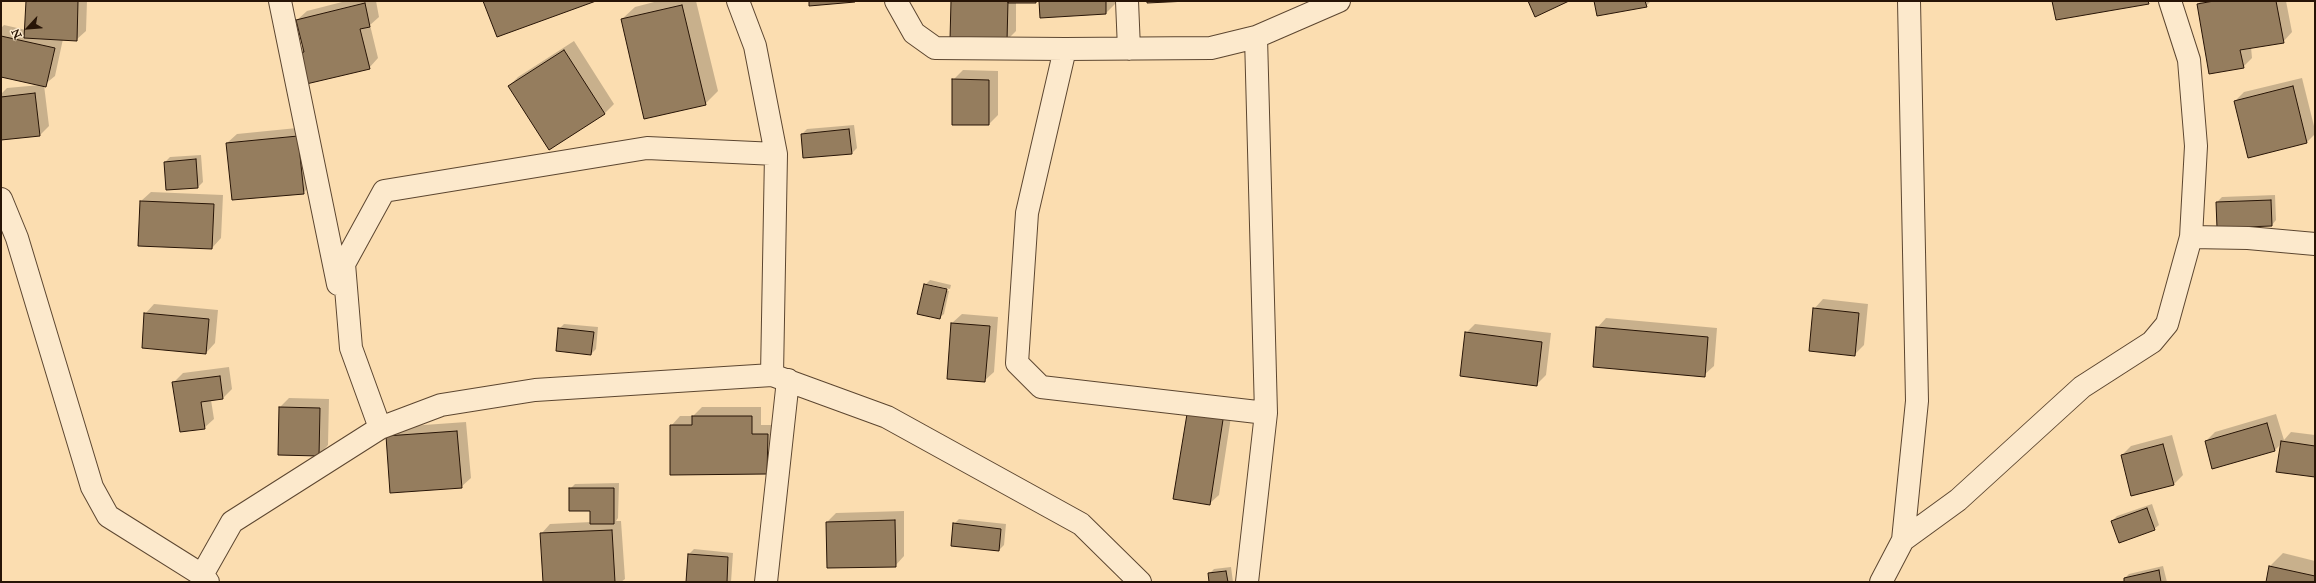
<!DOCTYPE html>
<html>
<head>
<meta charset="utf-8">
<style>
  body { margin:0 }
  #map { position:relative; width:2316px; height:583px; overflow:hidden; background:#fbddb0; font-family:"IM FELL Great Primer",serif }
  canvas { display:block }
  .frame { position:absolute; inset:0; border:2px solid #271406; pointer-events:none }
  .north { position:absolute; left:8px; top:8px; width:40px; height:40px; -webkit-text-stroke:3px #fce9cc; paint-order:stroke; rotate:244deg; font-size:11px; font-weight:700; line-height:16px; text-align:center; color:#271406 }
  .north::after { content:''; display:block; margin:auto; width:14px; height:18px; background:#271406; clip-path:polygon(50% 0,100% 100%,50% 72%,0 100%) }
</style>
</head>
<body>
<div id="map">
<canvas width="2316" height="583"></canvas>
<div class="frame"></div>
<div class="north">N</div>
</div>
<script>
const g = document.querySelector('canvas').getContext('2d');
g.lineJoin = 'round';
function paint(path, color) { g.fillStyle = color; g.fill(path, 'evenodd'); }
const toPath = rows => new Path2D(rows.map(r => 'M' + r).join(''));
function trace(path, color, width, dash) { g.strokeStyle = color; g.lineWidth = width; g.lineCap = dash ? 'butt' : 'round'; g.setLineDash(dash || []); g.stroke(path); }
paint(toPath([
  [27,1,87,1,86,31,76,40,63,39,55,76,44,85,49,126,40,135,1,129,1,94,7,88,40,85,1,76,1,28,4,25,26,30],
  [346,1,376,1,379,17,370,25,378,58,369,68,296,55,303,47,297,20,307,11],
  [658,1,696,1,718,91,705,104,622,19,635,7],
  [952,1,1036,1,1016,2,1016,31,1007,40],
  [1040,1,1115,1,1115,4,1106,13,1041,17],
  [1595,1,1651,1,1646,6],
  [2201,1,2286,1,2292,32,2283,42,2251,47,2252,58,2243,67,2198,4],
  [574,41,614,104,605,113,549,149,509,86,518,77],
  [963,70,998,71,998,115,989,124,953,80],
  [2302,78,2315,130,2315,134,2306,143,2235,101,2244,92],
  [854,125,857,148,852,153,802,134,807,129],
  [307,127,312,184,303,193,227,143,237,134],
  [201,155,203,182,198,187,166,189,165,162,170,157],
  [151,192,223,195,221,238,212,248,141,201],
  [2275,195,2276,220,2272,225,2217,202,2222,197],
  [930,280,951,285,950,289,927,284,927,286,949,291,944,314,939,318,925,285],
  [1823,299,1868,304,1864,345,1854,355,1814,309],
  [154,304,218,310,215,343,206,353,145,314],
  [962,314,998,317,994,372,984,381,948,378,952,323],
  [1606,318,1717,328,1714,366,1704,375,1597,328],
  [564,324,598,327,596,349,591,354,559,329],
  [1475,324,1551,333,1546,375,1536,385,1466,333],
  [229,367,232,389,223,398,211,400,214,419,204,428,173,383,183,373],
  [289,398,329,399,328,445,319,455,280,407],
  [1198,399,1233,404,1219,495,1209,504],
  [702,407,761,407,761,425,777,425,767,473,671,426,680,416,693,416],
  [2276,414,2284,440,2291,432,2315,435,2315,476,2282,443,2275,450,2206,441,2215,432],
  [466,422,471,478,461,487,387,436,396,427],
  [2172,435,2183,475,2174,484,2122,455,2131,446],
  [619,483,618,518,616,521,621,521,625,579,621,582,544,582,541,534,550,524,591,522,591,510,570,489,575,484],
  [2152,504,2159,525,2154,529,2112,521,2117,516],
  [904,511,904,556,895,566,827,522,836,513],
  [959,519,1006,524,1004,545,999,550,954,524],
  [694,549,733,553,731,582,687,582,689,554],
  [2283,553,2315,561,2315,582,2267,582,2270,566],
  [2163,566,2167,582,2125,582,2125,578,2129,574],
  [1231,567,1233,582,1210,582,1209,574,1214,569]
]), '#0003');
const building = toPath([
  [26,1,78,1,77,41,24,38,26,1],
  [483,1,596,1,497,37,483,1],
  [809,1,855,1,855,2,809,6,809,1],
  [951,1,1008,1,1007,41,950,40,951,1],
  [1008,1,1036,1,1036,3,1008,3,1008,1],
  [1039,1,1106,1,1106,14,1040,18,1039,1],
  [1147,1,1188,1,1147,3,1147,1],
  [1528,1,1569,1,1535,17,1528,1],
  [1594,1,1645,1,1647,7,1597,16,1594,1],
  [2052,1,2148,1,2149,4,2056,20,2052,1],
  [2214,1,2276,1,2284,43,2240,50,2244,68,2209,74,2197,4,2214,1],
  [365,3,370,27,360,29,370,69,302,85,295,54,304,52,296,20,365,3],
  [682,5,706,105,644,119,621,19,682,5],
  [1,36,55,48,46,87,1,77,1,36],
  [564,50,605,114,549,150,508,86,564,50],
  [952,79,989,80,989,125,952,125,952,79],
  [2293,86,2307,143,2248,158,2234,101,2293,86],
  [35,93,40,136,1,140,1,97,35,93],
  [849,129,852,154,803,158,801,134,849,129],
  [298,136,304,194,232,200,226,143,298,136],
  [196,159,198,188,166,190,164,162,196,159],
  [2271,200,2272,226,2217,228,2216,202,2271,200],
  [140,201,214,204,212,249,138,246,140,201],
  [924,284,947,289,940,319,917,314,924,284],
  [1813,308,1859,313,1855,356,1809,351,1813,308],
  [144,313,209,319,206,354,142,348,144,313],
  [951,323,990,326,985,382,947,379,951,323],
  [1596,327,1708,337,1705,377,1593,367,1596,327],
  [558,328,594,332,591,355,556,351,558,328],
  [1465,332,1542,342,1537,386,1460,376,1465,332],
  [220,376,223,399,201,402,205,429,180,432,172,382,220,376],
  [279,407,320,408,319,456,278,455,279,407],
  [1188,408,1224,413,1210,505,1173,499,1188,408],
  [692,416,752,416,752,434,768,434,767,474,670,475,670,425,692,425,692,416],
  [2267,423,2275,451,2212,469,2205,441,2267,423],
  [457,431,462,488,390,493,386,436,457,431],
  [2281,441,2315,446,2315,477,2276,472,2281,441],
  [2163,444,2174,485,2131,496,2121,455,2163,444],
  [569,488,614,488,614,524,590,524,590,511,569,511,569,488],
  [2147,508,2155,530,2119,543,2111,521,2147,508],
  [895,520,896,567,827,568,826,522,895,520],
  [953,523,1001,529,999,551,951,546,953,523],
  [612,530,615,582,543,582,540,533,612,530],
  [688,554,728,557,727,582,686,582,688,554],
  [2269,566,2315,576,2315,582,2266,582,2269,566],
  [2159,570,2161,582,2124,582,2124,578,2159,570],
  [1226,571,1228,582,1209,582,1208,573,1226,571]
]);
paint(building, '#957d5e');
trace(building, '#271406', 1);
const minor = toPath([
  [280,1,338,284],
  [738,1,755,46,776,154,772,375],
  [896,1,914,33,935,48,1065,49,1211,48,1256,37,1339,1],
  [1127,1,1129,49],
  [1065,49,1027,213,1017,363,1041,387,1266,413],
  [1,199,17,238,92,487,108,516,202,575,208,582],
  [2191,237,2248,238,2315,244],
  [380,428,351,348,344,264,384,191,647,148,776,154],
  [1903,540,1958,500,2082,387,2152,342,2167,324,2191,237,2196,146,2189,60,2170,1],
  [202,575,232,522,380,428,441,405,535,390,772,375,887,417,1081,524,1140,582],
  [766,582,788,380],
  [1247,582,1266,413,1256,37],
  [1881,582,1903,540,1917,401,1909,1]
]);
trace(minor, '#5c4630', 24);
trace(minor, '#fce9cc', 22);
</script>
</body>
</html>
